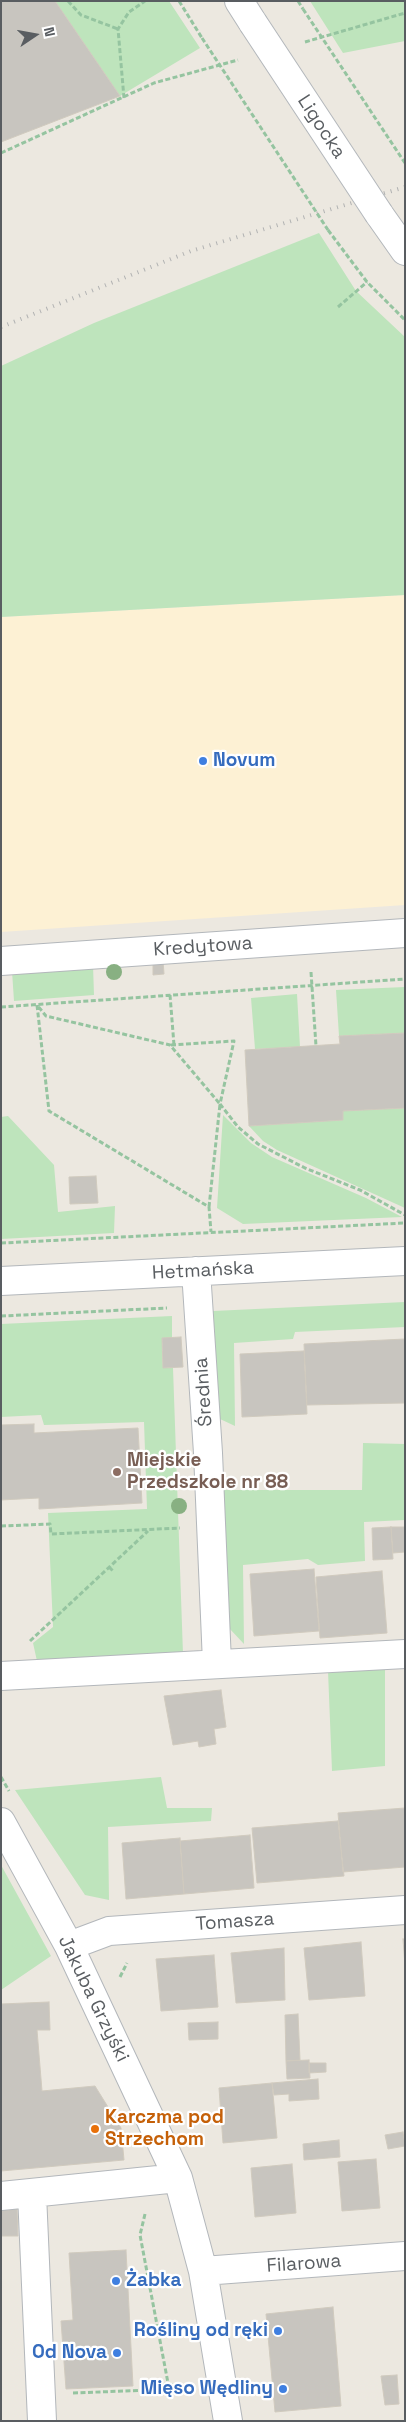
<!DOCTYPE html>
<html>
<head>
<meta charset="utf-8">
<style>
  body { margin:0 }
  #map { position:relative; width:406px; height:2422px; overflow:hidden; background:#ece8e0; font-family:"Space Grotesk",sans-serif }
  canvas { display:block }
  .frame { position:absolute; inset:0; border:2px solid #595d61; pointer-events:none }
  .north { position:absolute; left:10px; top:10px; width:50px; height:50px; -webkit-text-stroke:4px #fff; paint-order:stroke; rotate:78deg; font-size:14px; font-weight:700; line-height:20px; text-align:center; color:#595d61 }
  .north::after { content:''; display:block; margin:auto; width:18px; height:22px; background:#595d61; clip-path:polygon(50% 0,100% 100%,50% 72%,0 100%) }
</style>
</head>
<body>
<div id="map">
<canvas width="406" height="2422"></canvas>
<div class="frame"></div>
<div class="north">N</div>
</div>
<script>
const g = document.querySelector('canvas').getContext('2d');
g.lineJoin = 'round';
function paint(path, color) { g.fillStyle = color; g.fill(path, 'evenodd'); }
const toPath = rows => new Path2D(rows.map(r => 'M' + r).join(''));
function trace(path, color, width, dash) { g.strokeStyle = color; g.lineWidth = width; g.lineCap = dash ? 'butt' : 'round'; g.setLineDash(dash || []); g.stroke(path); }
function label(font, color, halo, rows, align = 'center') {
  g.font = font + ' "Space Grotesk",sans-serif'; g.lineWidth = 4.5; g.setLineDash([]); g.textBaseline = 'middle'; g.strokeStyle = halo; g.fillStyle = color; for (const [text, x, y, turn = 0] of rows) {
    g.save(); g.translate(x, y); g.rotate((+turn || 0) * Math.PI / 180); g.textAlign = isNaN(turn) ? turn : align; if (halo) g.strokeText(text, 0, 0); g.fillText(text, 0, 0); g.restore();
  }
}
paint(toPath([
  [405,595,405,905,1,932,1,617]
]), '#fdf1d4');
paint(toPath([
  [55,1,169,1,200,48,120,96],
  [310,1,405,1,405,41,343,53],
  [319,233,356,291,405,337,405,595,1,617,1,366,94,323],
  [93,965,94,995,14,1001,12,971],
  [405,987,405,1033,339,1036,336,990],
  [297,994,300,1047,255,1049,251,998],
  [405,1108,405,1208,277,1150,263,1141,249,1126,343,1120,343,1111],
  [223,1115,251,1143,272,1157,366,1198,402,1217,243,1224,217,1208],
  [8,1116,54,1165,58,1212,115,1206,114,1233,1,1239,1,1117],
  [405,1302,405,1327,295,1332,293,1339,234,1343,235,1426,220,1419,213,1311],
  [172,1316,172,1338,162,1338,163,1367,173,1368,183,1654,37,1661,33,1643,53,1627,48,1513,147,1509,144,1422,44,1425,41,1415,1,1417,1,1324],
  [363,1443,405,1444,405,1520,364,1522,365,1561,318,1565,308,1559,243,1565,244,1644,229,1628,222,1490,362,1490],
  [385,1669,385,1766,332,1771,328,1671],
  [161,1777,167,1808,212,1808,211,1821,108,1827,109,1900,85,1895,15,1790],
  [1,1865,51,1956,1,1990]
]), '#bee4bc');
const building = toPath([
  [1,1,55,1,120,96,1,142,1,1],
  [163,960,164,974,153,975,153,961,163,960],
  [405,1033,405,1108,343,1111,343,1120,249,1126,245,1050,340,1044,339,1036,405,1033],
  [96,1176,98,1203,70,1204,69,1177,96,1176],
  [181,1337,183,1367,163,1368,162,1338,181,1337],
  [405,1339,405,1403,307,1405,304,1344,405,1339],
  [304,1351,307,1414,242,1417,240,1354,304,1351],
  [34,1424,34,1433,138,1428,142,1503,39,1509,39,1498,1,1500,1,1425,34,1424],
  [391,1527,393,1559,373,1560,372,1528,391,1527],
  [391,1527,405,1527,405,1552,393,1553,391,1527],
  [314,1569,319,1631,254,1636,250,1574,314,1569],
  [382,1571,387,1633,320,1638,316,1577,382,1571],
  [221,1690,226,1727,214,1729,216,1744,199,1747,198,1741,173,1745,164,1696,221,1690],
  [405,1808,405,1867,343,1872,338,1813,405,1808],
  [338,1821,344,1876,257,1883,252,1828,338,1821],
  [250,1835,254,1888,184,1894,180,1841,250,1835],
  [180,1838,184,1894,126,1899,122,1843,180,1838],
  [403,1939,405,1939,405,1965,403,1939],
  [361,1942,365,1996,309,2000,304,1948,361,1942],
  [284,1948,285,2000,236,2003,231,1953,284,1948],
  [214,1955,218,2007,161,2011,156,1959,214,1955],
  [49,2002,50,2030,37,2030,42,2091,95,2086,121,2128,124,2160,1,2171,1,2004,49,2002],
  [298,2014,300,2060,286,2061,285,2015,298,2014],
  [218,2022,218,2039,189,2040,188,2023,218,2022],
  [309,2060,310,2078,287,2079,286,2061,309,2060],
  [309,2063,326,2063,326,2072,309,2073,309,2063],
  [318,2079,319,2099,289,2101,289,2094,274,2095,272,2083,318,2079],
  [272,2083,277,2138,223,2143,219,2088,272,2083],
  [403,2132,405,2146,388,2149,385,2135,403,2132],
  [339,2140,340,2157,304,2160,303,2144,339,2140],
  [376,2159,380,2208,342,2211,338,2162,376,2159],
  [292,2164,296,2213,255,2217,251,2168,292,2164],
  [17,2209,18,2236,1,2236,1,2211,17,2209],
  [126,2250,133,2386,66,2389,61,2321,73,2320,69,2253,126,2250],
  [333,2307,341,2406,275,2412,266,2314,333,2307],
  [397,2375,399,2404,385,2405,381,2376,397,2375]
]);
paint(building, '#c8c5bf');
trace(building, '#d0cabe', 1);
const minor = toPath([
  [239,1,253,23],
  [379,214,405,251],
  [1,961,405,933],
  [196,1271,208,1453,217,1663],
  [1,1281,405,1261],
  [1,1676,405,1654],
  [1,1822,69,1946,178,2178,203,2271,228,2421],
  [69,1946,109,1931,405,1910],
  [32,2194,42,2421],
  [1,2196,178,2178],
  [203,2271,405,2256]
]);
trace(minor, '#b3b7bb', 30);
trace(toPath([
  [68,1,81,15,118,29],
  [179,1,202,38],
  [298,1,303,9],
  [305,42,405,13],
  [124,98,118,29,129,12,145,1],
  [1,153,154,83,238,60],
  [328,230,367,282,405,320],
  [338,307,367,282],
  [311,972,316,1046],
  [170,995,174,1045],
  [1,1007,405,979],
  [171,1045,234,1041,220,1104,238,1127,258,1144,305,1168,360,1190,405,1215],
  [209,1207,220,1104,170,1045,46,1016,37,1005,49,1111,209,1207,211,1232],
  [1,1243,405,1223],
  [1,1316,167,1308],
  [1,1526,50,1524,51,1534,180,1528],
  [109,1567,113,1571],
  [30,1641,148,1531],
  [1,1777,9,1791],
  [120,1977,127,1963],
  [145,2214,140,2235,168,2383,190,2394],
  [73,2393,150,2390,168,2383]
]), '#95c4a0', 3, [5, 2.5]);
trace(minor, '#fff', 28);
trace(toPath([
  [1,327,191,251,405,187]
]), '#b1b2b2', 4, [1, 6]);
const minorBridge = toPath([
  [253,23,379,214]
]);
trace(minorBridge, '#b3b7bb', 30, []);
trace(toPath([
  [303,9,405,163],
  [202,38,328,230]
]), '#95c4a0', 3, [5, 2.5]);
trace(minorBridge, '#fff', 28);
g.fillStyle = '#88b082';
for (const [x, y] of [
  [114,972],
  [179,1506]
]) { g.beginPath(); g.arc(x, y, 8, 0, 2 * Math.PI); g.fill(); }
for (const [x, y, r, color] of [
  [203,761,5,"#3f7fe0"],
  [117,1472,5,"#8d6e63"],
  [95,2129,5,"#e8710a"],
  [116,2281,5,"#3f7fe0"],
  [278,2331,5,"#3f7fe0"],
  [117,2353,5,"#3f7fe0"],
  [283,2389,5,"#3f7fe0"]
]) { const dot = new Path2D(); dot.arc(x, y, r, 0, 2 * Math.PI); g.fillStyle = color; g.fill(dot); trace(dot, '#fff', 2); }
label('19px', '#595d61', '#fff', [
  ["Ligocka",321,127,57],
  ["Kredytowa",203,947,-4],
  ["Hetmańska",203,1271,-3],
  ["Średnia",204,1392,-94],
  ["Tomasza",235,1922,-4],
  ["Jakuba Grzyśki",93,1999,64],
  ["Filarowa",304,2264,-4]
]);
label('bold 19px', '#366cbe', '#fff', [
  ["Novum",213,761,"left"],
  ["Żabka",126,2281,"left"],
  ["Rośliny od ręki",268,2331],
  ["Od Nova",107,2353],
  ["Mięso Wędliny",273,2389]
], 'right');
label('bold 19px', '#785e54', '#fff', [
  ["Miejskie",127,1461],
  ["Przedszkole nr 88",127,1483]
], 'left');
label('bold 19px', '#c56008', '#fff', [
  ["Karczma pod",105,2118],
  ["Strzechom",105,2140]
], 'left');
</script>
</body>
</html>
